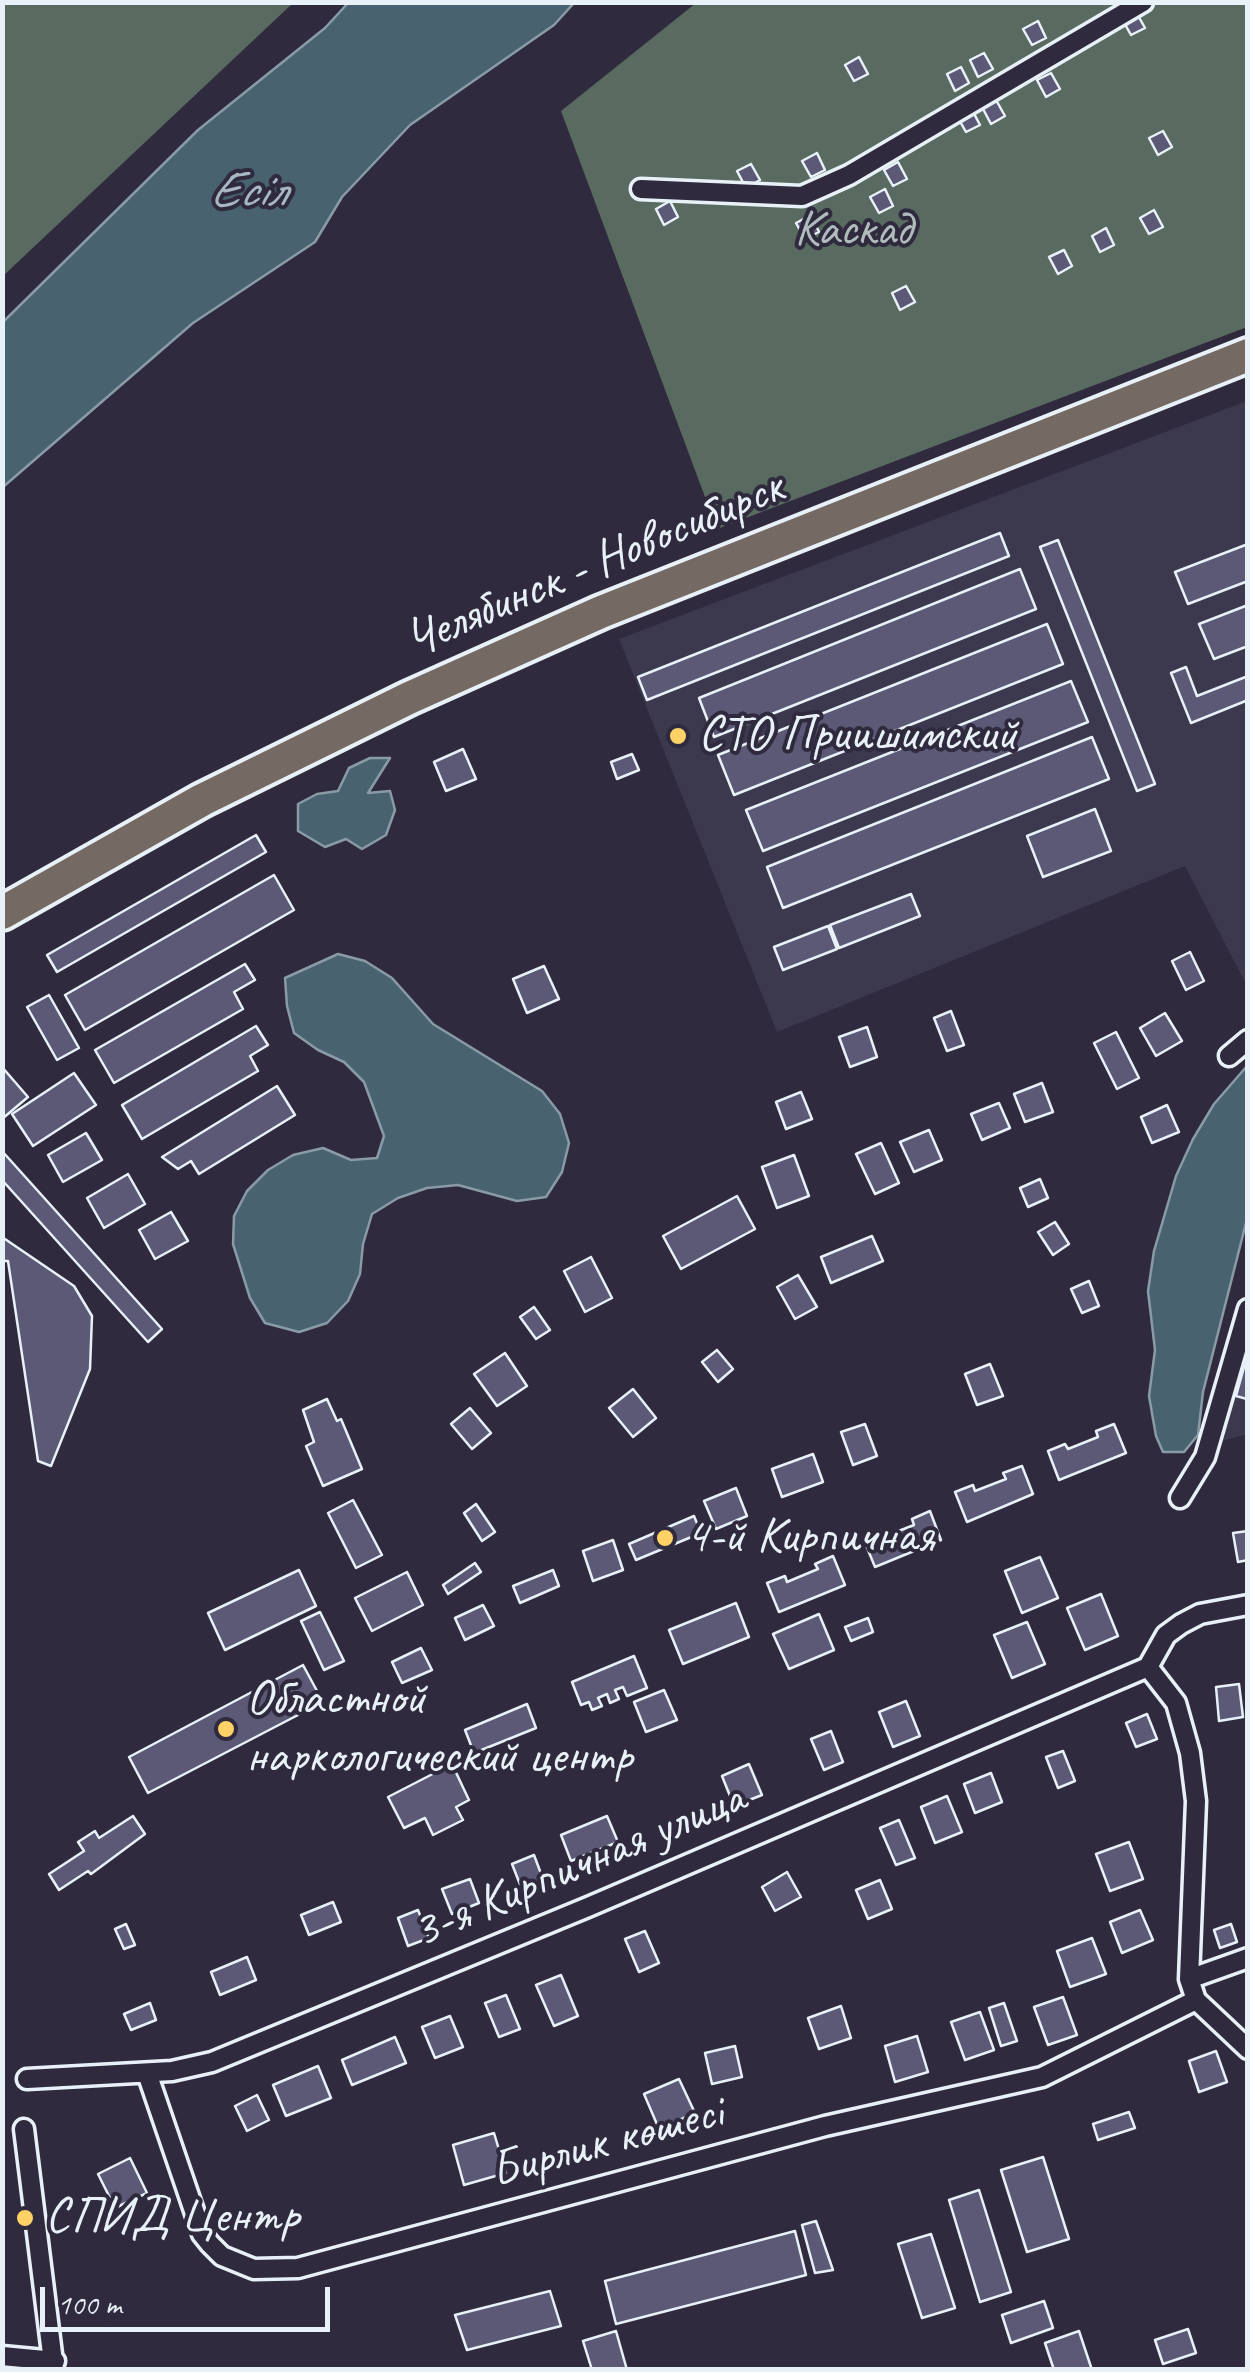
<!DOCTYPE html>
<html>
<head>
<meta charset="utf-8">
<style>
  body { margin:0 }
  #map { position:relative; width:1250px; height:2372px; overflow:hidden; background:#2f2a3d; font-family:Caveat,sans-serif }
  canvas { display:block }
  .frame { position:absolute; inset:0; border:5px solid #e8f1f8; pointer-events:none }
  .scale { position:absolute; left:40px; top:2287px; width:290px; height:45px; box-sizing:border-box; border:5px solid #e8f1f8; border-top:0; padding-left:12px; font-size:30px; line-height:35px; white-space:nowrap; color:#e8f1f8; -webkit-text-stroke:8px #2f2a3d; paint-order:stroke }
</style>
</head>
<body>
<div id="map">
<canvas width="1250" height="2372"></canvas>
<div class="frame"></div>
<div class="scale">100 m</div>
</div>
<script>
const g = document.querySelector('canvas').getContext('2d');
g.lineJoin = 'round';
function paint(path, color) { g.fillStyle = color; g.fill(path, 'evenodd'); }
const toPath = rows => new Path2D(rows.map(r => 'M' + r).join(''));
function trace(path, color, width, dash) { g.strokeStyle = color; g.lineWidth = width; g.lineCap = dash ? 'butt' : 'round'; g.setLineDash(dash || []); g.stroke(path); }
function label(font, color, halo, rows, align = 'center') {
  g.font = font + ' Caveat,sans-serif'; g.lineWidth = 8; g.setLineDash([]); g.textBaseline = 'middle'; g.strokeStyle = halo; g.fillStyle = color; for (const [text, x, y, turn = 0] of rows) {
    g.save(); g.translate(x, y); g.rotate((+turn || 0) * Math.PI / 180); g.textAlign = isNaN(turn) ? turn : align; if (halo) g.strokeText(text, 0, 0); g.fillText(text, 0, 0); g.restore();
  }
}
paint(toPath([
  [1247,401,1247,986,1185,866,777,1032,619,639],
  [1247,1350,1247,1434,1222,1441]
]), '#3c384e');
paint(toPath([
  [2,3,3,2,293,3,3,276],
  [696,3,1247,3,1247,327,717,529,561,111]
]), '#596a61');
const water = toPath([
  [348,3,574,3,554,25,410,125,342,197,315,242,193,323,3,487,3,322,198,130,325,28,348,3],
  [370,758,390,758,368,793,390,791,395,810,386,835,362,849,346,839,325,847,298,831,298,804,317,794,338,791,349,768,370,758],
  [338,954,365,961,392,978,433,1024,542,1091,560,1114,569,1143,562,1172,546,1197,517,1201,458,1185,427,1188,398,1198,372,1214,363,1244,360,1274,348,1301,327,1323,299,1332,265,1323,250,1298,233,1244,234,1216,247,1191,268,1170,293,1155,323,1148,351,1160,377,1158,384,1136,364,1082,344,1062,318,1050,294,1033,287,1006,285,978,338,954],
  [1247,1066,1247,1219,1203,1392,1198,1435,1184,1452,1163,1452,1156,1436,1149,1396,1155,1350,1148,1291,1154,1251,1176,1176,1193,1139,1214,1104,1247,1066]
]);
paint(water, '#496270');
trace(water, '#899ba6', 2.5);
const building = toPath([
  [1136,12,1145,28,1131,35,1122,19,1136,12],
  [1038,21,1046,38,1032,45,1023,29,1038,21],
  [984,53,993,69,978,77,970,60,984,53],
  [859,57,868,74,854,81,845,65,859,57],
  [961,67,969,83,955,91,947,74,961,67],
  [1051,73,1060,89,1046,97,1037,80,1051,73],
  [996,100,1005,116,991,124,982,107,996,100],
  [971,108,980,125,966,132,957,116,971,108],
  [1163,131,1172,147,1158,155,1149,138,1163,131],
  [817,153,825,170,811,177,802,161,817,153],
  [898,162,907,179,893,186,884,170,898,162],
  [751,164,760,180,746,188,737,171,751,164],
  [885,189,893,206,879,213,870,197,885,189],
  [670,201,678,217,664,225,656,209,670,201],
  [1154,210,1163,227,1149,234,1140,218,1154,210],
  [811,215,819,232,805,239,796,223,811,215],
  [1106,228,1114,245,1100,252,1092,236,1106,228],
  [1064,250,1072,266,1058,274,1049,257,1064,250],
  [906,286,915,302,900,310,892,293,906,286],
  [1000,533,1009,556,647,700,638,677,1000,533],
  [1058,540,1155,784,1137,791,1040,547,1058,540],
  [1248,544,1248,581,1188,604,1175,572,1248,544],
  [1020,569,1036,609,714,737,699,698,1020,569],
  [1248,605,1248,646,1214,659,1199,624,1248,605],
  [1047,624,1063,664,734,795,718,755,1047,624],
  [1186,667,1197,696,1248,676,1248,700,1191,723,1171,673,1186,667],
  [1071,681,1088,722,763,851,746,810,1071,681],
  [1092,737,1109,779,783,908,767,867,1092,737],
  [463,749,476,779,446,791,434,762,463,749],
  [632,754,639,770,617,779,611,762,632,754],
  [1095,809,1111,851,1043,877,1027,836,1095,809],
  [256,835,266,852,57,972,47,955,256,835],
  [274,875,294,910,85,1030,65,995,274,875],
  [911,894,920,916,839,948,830,925,911,894],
  [828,926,837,949,783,970,774,947,828,926],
  [1190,952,1204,981,1186,990,1172,961,1190,952],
  [245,964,255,980,234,992,243,1009,114,1083,95,1050,245,964],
  [544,966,559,999,527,1013,513,979,544,966],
  [49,995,79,1048,57,1060,27,1007,49,995],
  [951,1011,964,1045,947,1051,934,1018,951,1011],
  [1165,1013,1182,1041,1156,1056,1140,1028,1165,1013],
  [256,1026,268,1045,250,1056,258,1071,142,1139,122,1105,256,1026],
  [867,1027,877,1057,850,1067,839,1037,867,1027],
  [1116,1032,1139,1078,1117,1089,1094,1043,1116,1032],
  [2,1067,28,1097,2,1119,2,1067],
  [74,1073,96,1105,33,1146,12,1114,74,1073],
  [1042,1083,1053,1112,1025,1122,1014,1094,1042,1083],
  [277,1086,295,1115,199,1174,191,1161,178,1169,162,1157,277,1086],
  [801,1092,812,1119,786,1129,776,1102,801,1092],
  [999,1103,1010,1128,982,1140,971,1114,999,1103],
  [1167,1105,1179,1132,1152,1143,1141,1117,1167,1105],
  [929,1130,942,1160,914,1172,900,1142,929,1130],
  [86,1133,102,1160,63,1182,48,1155,86,1133],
  [881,1143,899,1183,875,1194,856,1154,881,1143],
  [2,1151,162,1329,148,1342,2,1180,2,1151],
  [794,1155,809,1196,777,1208,762,1167,794,1155],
  [128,1174,145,1204,104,1228,87,1198,128,1174],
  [1040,1179,1048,1198,1028,1207,1020,1188,1040,1179],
  [737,1196,755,1229,681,1269,663,1236,737,1196],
  [171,1212,188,1241,155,1259,139,1230,171,1212],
  [1055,1222,1069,1244,1053,1255,1038,1232,1055,1222],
  [872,1236,883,1261,831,1283,821,1257,872,1236],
  [2,1237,74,1286,92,1316,90,1369,51,1466,38,1461,8,1261,2,1261,2,1237],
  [591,1257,612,1298,585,1312,564,1271,591,1257],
  [798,1275,817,1307,795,1319,777,1287,798,1275],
  [1089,1281,1099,1306,1082,1313,1071,1289,1089,1281],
  [534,1307,550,1330,536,1339,520,1317,534,1307],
  [717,1350,733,1369,718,1382,702,1362,717,1350],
  [505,1353,527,1386,497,1406,474,1374,505,1353],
  [1246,1360,1248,1360,1247,1399,1236,1396,1246,1360],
  [990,1364,1003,1396,977,1405,965,1374,990,1364],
  [633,1389,656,1418,633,1437,609,1408,633,1389],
  [327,1399,337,1421,341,1419,362,1469,323,1486,306,1446,314,1442,303,1410,327,1399],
  [470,1408,491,1433,472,1449,451,1424,470,1408],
  [865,1424,877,1456,853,1465,841,1432,865,1424],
  [1114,1424,1126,1453,1059,1480,1048,1451,1065,1444,1068,1449,1098,1437,1096,1431,1114,1424],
  [813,1454,823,1482,782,1497,772,1469,813,1454],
  [1022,1466,1033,1494,967,1522,955,1492,973,1485,975,1491,1006,1479,1003,1473,1022,1466],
  [736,1488,747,1516,716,1529,704,1501,736,1488],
  [353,1500,382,1555,356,1568,328,1513,353,1500],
  [476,1504,495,1532,482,1541,464,1513,476,1504],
  [930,1511,941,1540,875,1567,863,1538,881,1531,883,1537,914,1525,912,1519,930,1511],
  [694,1516,701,1533,636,1560,629,1544,694,1516],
  [1248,1531,1248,1560,1238,1562,1233,1533,1248,1531],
  [613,1540,623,1570,593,1581,583,1551,613,1540],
  [833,1556,845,1585,779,1612,767,1583,785,1576,787,1582,818,1569,815,1564,833,1556],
  [1040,1557,1058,1598,1022,1613,1005,1571,1040,1557],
  [475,1563,481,1572,448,1594,443,1585,475,1563],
  [299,1570,316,1606,225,1650,208,1613,299,1570],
  [553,1570,559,1586,520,1603,513,1586,553,1570],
  [407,1572,423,1605,372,1631,355,1598,407,1572],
  [1101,1594,1118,1636,1085,1650,1067,1608,1101,1594],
  [736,1603,749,1637,683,1664,669,1630,736,1603],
  [483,1605,494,1626,465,1640,455,1618,483,1605],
  [320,1612,344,1661,324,1670,301,1621,320,1612],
  [819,1614,834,1650,789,1669,773,1634,819,1614],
  [868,1618,873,1632,851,1641,845,1627,868,1618],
  [1027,1622,1045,1664,1012,1678,994,1635,1027,1622],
  [421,1648,432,1670,402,1683,392,1662,421,1648],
  [634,1656,647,1688,627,1696,623,1687,615,1690,619,1699,610,1703,607,1694,598,1698,602,1706,592,1710,589,1702,581,1705,572,1682,634,1656],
  [303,1665,323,1702,148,1793,129,1757,303,1665],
  [1239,1684,1243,1717,1219,1721,1216,1687,1239,1684],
  [664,1690,677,1720,646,1732,634,1702,664,1690],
  [906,1701,920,1736,893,1747,879,1712,906,1701],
  [527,1704,536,1728,474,1753,465,1730,527,1704],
  [1147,1714,1157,1739,1136,1747,1126,1723,1147,1714],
  [831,1731,843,1762,824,1770,811,1739,831,1731],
  [1063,1751,1075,1781,1058,1788,1046,1757,1063,1751],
  [452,1764,469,1800,456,1807,463,1820,433,1835,425,1818,404,1828,388,1797,452,1764],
  [749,1764,762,1795,734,1806,722,1776,749,1764],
  [991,1773,1002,1802,975,1813,964,1784,991,1773],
  [947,1796,962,1832,935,1843,921,1807,947,1796],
  [133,1816,145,1834,91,1874,88,1871,59,1890,49,1874,84,1851,78,1842,95,1831,99,1838,133,1816],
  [607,1816,618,1842,571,1861,561,1835,607,1816],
  [899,1820,915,1858,896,1865,880,1828,899,1820],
  [1129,1842,1143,1879,1110,1891,1096,1854,1129,1842],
  [534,1855,543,1879,521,1887,512,1864,534,1855],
  [787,1872,801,1897,775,1911,762,1887,787,1872],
  [470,1879,479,1903,452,1914,442,1889,470,1879],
  [880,1880,892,1909,868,1919,856,1890,880,1880],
  [333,1902,341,1922,309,1935,301,1915,333,1902],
  [418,1910,429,1938,408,1946,398,1918,418,1910],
  [1140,1910,1153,1940,1122,1953,1110,1922,1140,1910],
  [126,1924,135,1945,124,1949,115,1929,126,1924],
  [1231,1924,1237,1942,1220,1948,1214,1930,1231,1924],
  [645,1931,659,1963,639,1972,625,1939,645,1931],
  [1092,1938,1106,1974,1070,1987,1057,1951,1092,1938],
  [247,1957,256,1980,220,1995,211,1972,247,1957],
  [561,1975,578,2016,554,2026,536,1985,561,1975],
  [506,1995,520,2029,499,2037,485,2003,506,1995],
  [1063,1997,1077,2035,1048,2045,1034,2007,1063,1997],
  [150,2003,156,2020,131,2030,124,2014,150,2003],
  [1004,2003,1017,2041,1001,2046,989,2008,1004,2003],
  [841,2006,851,2038,819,2049,808,2018,841,2006],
  [980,2012,994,2050,965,2060,951,2022,980,2012],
  [450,2016,463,2047,435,2058,422,2027,450,2016],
  [917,2036,928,2072,895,2082,885,2046,917,2036],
  [395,2037,406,2063,352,2085,342,2060,395,2037],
  [735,2046,742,2077,712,2084,705,2053,735,2046],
  [1216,2051,1227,2082,1199,2092,1189,2061,1216,2051],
  [318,2066,331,2098,286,2116,273,2085,318,2066],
  [679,2079,695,2113,659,2129,644,2094,679,2079],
  [257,2095,269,2120,247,2131,235,2106,257,2095],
  [1129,2112,1135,2128,1098,2140,1093,2124,1129,2112],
  [494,2133,506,2173,464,2185,453,2145,494,2133],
  [1043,2157,1069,2239,1027,2252,1001,2170,1043,2157],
  [130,2158,147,2193,115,2208,98,2174,130,2158],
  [979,2190,1011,2292,980,2302,949,2200,979,2190],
  [816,2221,833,2270,815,2273,802,2225,816,2221],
  [795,2231,806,2275,616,2324,605,2281,795,2231],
  [931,2234,955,2308,922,2318,898,2244,931,2234],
  [550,2291,561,2326,467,2350,455,2315,550,2291],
  [1044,2301,1053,2328,1011,2343,1002,2315,1044,2301],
  [1188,2329,1196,2353,1163,2364,1155,2340,1188,2329],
  [616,2331,627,2370,592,2370,583,2341,616,2331],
  [1079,2331,1092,2370,1054,2370,1045,2343,1079,2331]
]);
paint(building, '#5b5976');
trace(building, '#e8f1f8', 2.5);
const street = toPath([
  [641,189,802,196,849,175,1143,2],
  [1229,1056,1248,1040],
  [1180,1498,1205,1457,1248,1309],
  [1148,1667,1176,1703,1190,1753,1196,1801,1189,1979,1196,2000,1248,2049],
  [1189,1979,1248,1958],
  [147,2073,202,2234,210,2244,222,2256,254,2269,298,2268,825,2126,1042,2077,1196,2000],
  [27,2079,172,2071,212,2062,588,1907,1148,1667,1166,1635,1181,1624,1200,1614,1248,1605],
  [24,2129,54,2370],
  [2,2356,55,2361]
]);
const highway = toPath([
  [2,913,202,800,409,698,601,612,1248,355]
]);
trace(street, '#e8f1f8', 25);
trace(highway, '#e8f1f8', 40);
trace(street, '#2f2a3d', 18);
trace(highway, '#756964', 32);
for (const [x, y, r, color] of [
  [678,736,10,"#ffd166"],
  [665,1538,10,"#ffd166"],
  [226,1729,10,"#ffd166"],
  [25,2218,10,"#ffd166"]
]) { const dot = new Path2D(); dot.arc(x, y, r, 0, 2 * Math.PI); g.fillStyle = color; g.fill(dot); trace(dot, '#2f2a3d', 4); }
label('50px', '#afbbbc', '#2f2a3d', [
  ["Каскад",853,231]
]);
label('50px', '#e8f1f8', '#2f2a3d', [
  ["Челябинск - Новосибирск",595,565,-23],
  ["3-я Кирпичная улица",579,1866,-23],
  ["Бирлик көшесі",607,2143,-15]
]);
label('50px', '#e8f1f8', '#2f2a3d', [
  ["СТО Приишимский",698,736],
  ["4-й Кирпичная",685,1538],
  ["Областной",246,1700],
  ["наркологический центр",246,1758],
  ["СПИД Центр",45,2218]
], 'left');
label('italic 52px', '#a8b8c2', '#2f2a3d', [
  ["Есіл",247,192]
]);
</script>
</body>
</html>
